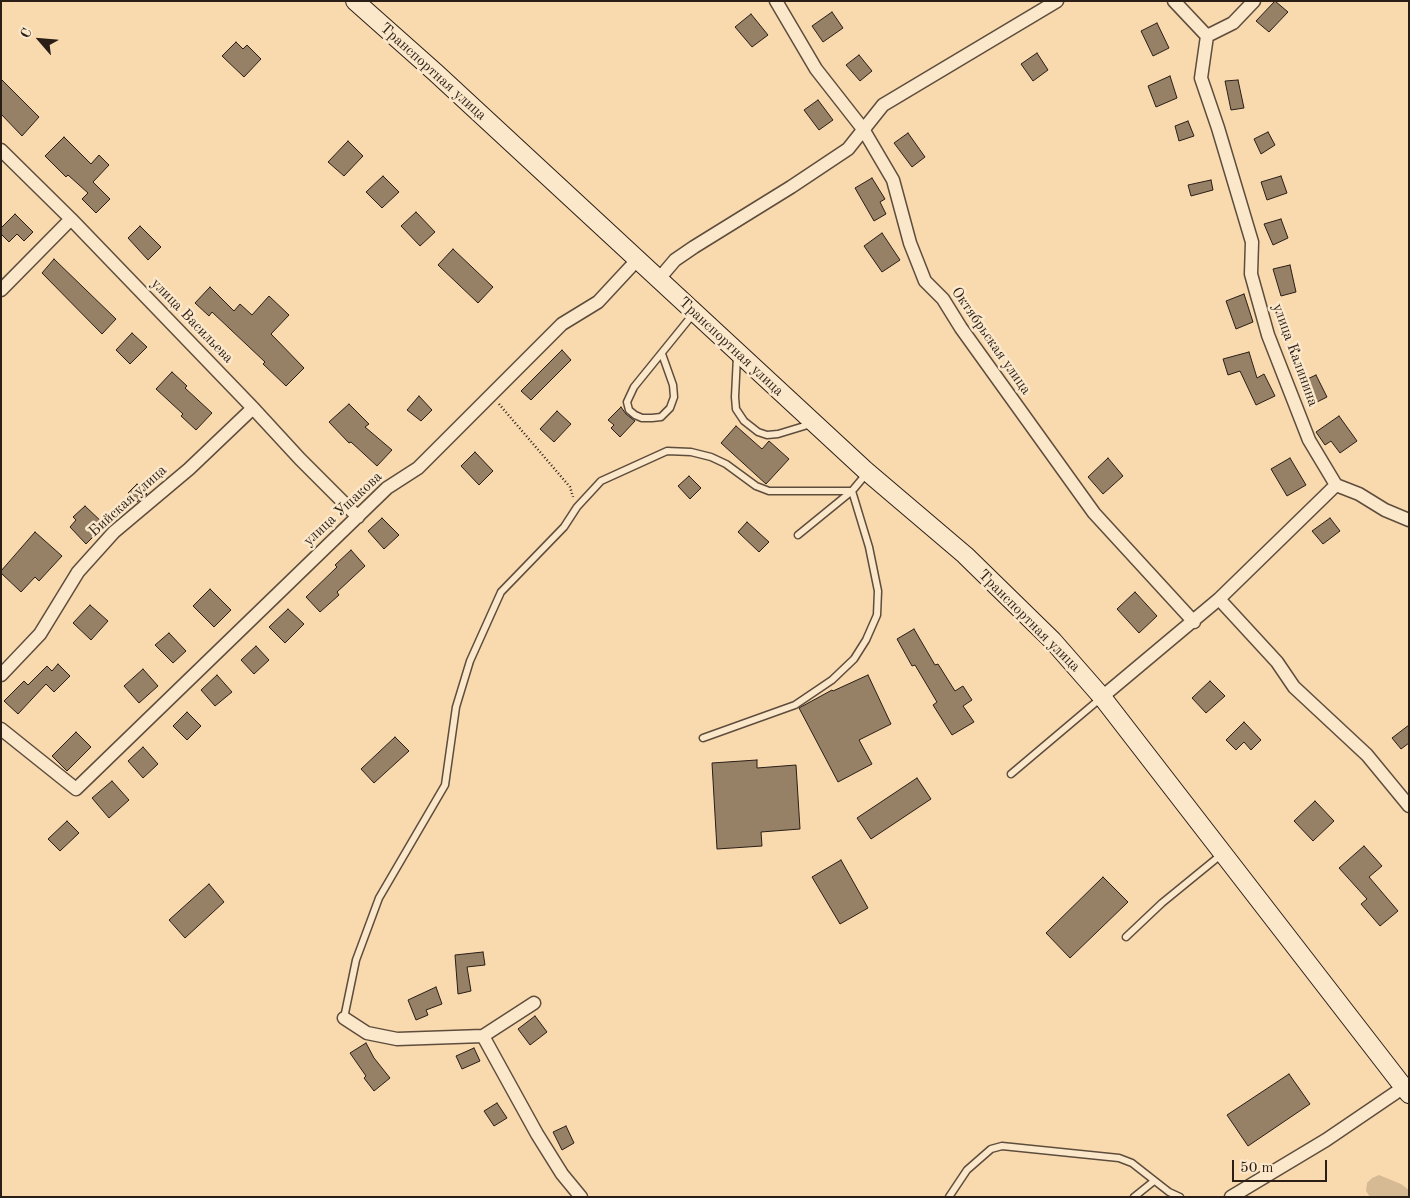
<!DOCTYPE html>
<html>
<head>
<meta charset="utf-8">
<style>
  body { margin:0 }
  #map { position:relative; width:1410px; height:1198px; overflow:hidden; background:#f9daae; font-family:"Old Standard TT",serif }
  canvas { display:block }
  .frame { position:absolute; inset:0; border:2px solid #2a1e17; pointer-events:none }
  .north { position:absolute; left:15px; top:15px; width:50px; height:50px; -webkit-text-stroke:4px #fbe7ca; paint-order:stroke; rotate:297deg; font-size:14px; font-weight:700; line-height:20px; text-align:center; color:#2a1e17 }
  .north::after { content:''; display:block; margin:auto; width:18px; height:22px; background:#2a1e17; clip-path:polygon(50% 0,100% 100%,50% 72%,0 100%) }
  .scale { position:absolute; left:1232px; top:1160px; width:95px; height:22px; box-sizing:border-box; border:2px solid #2a1e17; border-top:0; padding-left:6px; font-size:15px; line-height:18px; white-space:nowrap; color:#2a1e17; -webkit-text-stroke:4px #fbe7ca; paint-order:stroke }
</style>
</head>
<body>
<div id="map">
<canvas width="1410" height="1198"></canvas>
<div class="frame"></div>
<div class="north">С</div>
<div class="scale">50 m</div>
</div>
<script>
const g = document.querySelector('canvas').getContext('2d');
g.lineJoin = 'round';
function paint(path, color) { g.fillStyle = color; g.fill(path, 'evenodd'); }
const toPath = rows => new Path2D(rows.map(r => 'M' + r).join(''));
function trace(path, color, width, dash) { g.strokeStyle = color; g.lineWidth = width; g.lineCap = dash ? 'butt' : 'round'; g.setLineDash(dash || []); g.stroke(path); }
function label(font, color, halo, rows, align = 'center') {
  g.font = font + ' "Old Standard TT",serif'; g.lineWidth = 5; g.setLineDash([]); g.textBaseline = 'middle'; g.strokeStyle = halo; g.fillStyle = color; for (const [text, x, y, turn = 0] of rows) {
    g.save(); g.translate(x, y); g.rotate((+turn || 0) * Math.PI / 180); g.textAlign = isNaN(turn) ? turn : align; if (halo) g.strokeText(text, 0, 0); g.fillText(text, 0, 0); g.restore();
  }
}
paint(toPath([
  [1379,1175,1401,1184,1409,1190,1409,1197,1370,1197,1366,1191,1367,1183,1372,1178]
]), '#d6ba94');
const building = toPath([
  [1275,1,1288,12,1269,32,1256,21,1275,1],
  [832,12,843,28,823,42,812,26,832,12],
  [751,14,768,35,752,47,735,27,751,14],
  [1157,23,1169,48,1153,56,1141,31,1157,23],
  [236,42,243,49,247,45,261,59,244,77,222,56,236,42],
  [1037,53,1048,70,1033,81,1021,64,1037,53],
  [859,55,872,71,860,81,846,65,859,55],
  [1170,76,1177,98,1156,107,1148,86,1170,76],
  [1,79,39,117,22,136,1,114,1,79],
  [1238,80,1244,108,1231,110,1225,81,1238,80],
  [818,100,833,120,819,130,804,110,818,100],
  [1188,121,1194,136,1179,141,1175,126,1188,121],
  [1268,132,1275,145,1261,154,1254,139,1268,132],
  [908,133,925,157,912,167,894,143,908,133],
  [64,137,91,164,99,155,109,165,93,182,110,199,96,213,82,199,88,193,68,175,66,177,45,156,64,137],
  [348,141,363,156,344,176,328,162,348,141],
  [383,176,399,192,382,208,366,192,383,176],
  [1281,176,1287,193,1267,200,1261,182,1281,176],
  [872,178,885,199,880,202,886,214,874,221,855,188,872,178],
  [1211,180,1213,190,1191,196,1188,185,1211,180],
  [416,212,435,232,420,246,401,226,416,212],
  [15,214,33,232,24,241,17,234,9,242,1,234,1,228,15,214],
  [1281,219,1288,238,1273,245,1264,224,1281,219],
  [140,226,161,247,148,260,128,238,140,226],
  [882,233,900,260,882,272,864,246,882,233],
  [453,249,493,287,478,303,438,265,453,249],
  [54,259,116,319,102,334,42,273,54,259],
  [1290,265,1296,292,1281,296,1273,269,1290,265],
  [210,287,234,311,240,304,252,315,269,296,289,315,271,334,304,368,286,386,263,364,265,362,212,312,209,316,195,303,210,287],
  [1244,294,1253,322,1236,329,1226,301,1244,294],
  [132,333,147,347,130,364,116,350,132,333],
  [562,350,571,360,531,400,521,391,562,350],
  [1249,352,1257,378,1264,374,1275,396,1256,405,1240,371,1228,375,1223,359,1249,352],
  [172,372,187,386,185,388,212,413,196,430,181,416,183,414,156,389,172,372],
  [1316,375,1327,397,1313,404,1303,381,1316,375],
  [419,396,432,410,421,421,407,410,419,396],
  [349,404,369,424,365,427,392,450,377,466,351,442,349,443,329,422,349,404],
  [621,407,626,414,635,421,620,437,611,428,614,425,608,420,621,407],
  [557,411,571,424,554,442,540,429,557,411],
  [1339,416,1357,441,1340,453,1331,441,1325,445,1316,432,1339,416],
  [736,426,762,449,769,441,789,459,766,484,721,443,736,426],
  [475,452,493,471,479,485,461,466,475,452],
  [1108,458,1123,476,1103,494,1088,477,1108,458],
  [1290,458,1306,485,1287,496,1271,469,1290,458],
  [689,476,701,488,690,499,678,486,689,476],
  [137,484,147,494,137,502,128,493,137,484],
  [85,506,105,525,86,544,70,527,76,520,73,517,85,506],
  [382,518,399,535,384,549,368,531,382,518],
  [1330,518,1340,531,1323,544,1312,531,1330,518],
  [747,522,769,542,759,552,738,532,747,522],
  [35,532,62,556,39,581,35,577,21,592,1,573,1,571,35,532],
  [351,550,365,566,337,592,339,595,320,612,306,597,337,567,335,565,351,550],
  [210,589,231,610,214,627,193,606,210,589],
  [1135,592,1157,616,1139,633,1117,609,1135,592],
  [90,605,108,621,91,640,73,623,90,605],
  [288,609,304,624,285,643,269,627,288,609],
  [914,629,935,665,938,664,955,691,963,686,972,700,963,706,974,722,952,735,933,705,937,702,915,665,912,666,897,639,914,629],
  [169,633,186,651,173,663,155,645,169,633],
  [256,646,269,660,254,674,241,660,256,646],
  [58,664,70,676,54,692,46,684,18,714,4,701,24,681,28,685,47,666,52,671,58,664],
  [143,669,158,686,139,703,124,686,143,669],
  [217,675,232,692,215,706,201,690,217,675],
  [868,675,891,724,859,740,872,764,838,782,799,708,832,690,833,691,868,675],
  [1210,681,1225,696,1206,713,1192,698,1210,681],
  [187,712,201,726,187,740,173,726,187,712],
  [1244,722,1261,740,1251,750,1244,742,1236,750,1226,740,1244,722],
  [1409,725,1409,743,1401,749,1392,738,1409,725],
  [76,732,91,747,67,771,52,756,76,732],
  [395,737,409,751,374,783,361,769,395,737],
  [143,747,158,764,143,778,128,761,143,747],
  [757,760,757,768,796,765,800,829,761,832,762,846,717,849,712,763,757,760],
  [917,778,931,799,871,839,857,818,917,778],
  [112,781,129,800,109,818,92,798,112,781],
  [1315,801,1334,821,1313,841,1294,821,1315,801],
  [67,821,79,833,60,851,48,839,67,821],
  [1364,846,1382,866,1369,877,1398,911,1380,926,1361,904,1367,899,1339,868,1364,846],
  [841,860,868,908,840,924,812,877,841,860],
  [1103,877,1128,902,1070,958,1046,933,1103,877],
  [209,884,224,902,185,938,169,920,209,884],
  [483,952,485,965,467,967,471,991,458,994,455,955,483,952],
  [436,987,442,1004,426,1010,428,1015,416,1020,408,1000,436,987],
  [535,1016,547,1032,530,1045,518,1029,535,1016],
  [366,1043,374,1058,390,1078,374,1091,364,1078,366,1076,350,1053,366,1043],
  [474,1048,480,1061,462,1069,456,1056,474,1048],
  [1289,1074,1310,1104,1248,1146,1227,1115,1289,1074],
  [497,1103,507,1118,494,1126,484,1111,497,1103],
  [566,1126,574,1143,562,1150,553,1132,566,1126]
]);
paint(building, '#968066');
trace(building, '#2a1e17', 1);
const service = toPath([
  [662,354,673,385,674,397,670,408,661,417,652,418,642,418,635,415,629,410,627,402,634,387,694,313],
  [737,356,735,397,736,409,744,421,758,432,767,435,778,434,811,424],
  [798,535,852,491],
  [703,738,795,705,832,680,854,659,866,640,877,615,878,591,869,547,852,491,867,473],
  [1011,774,1101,698],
  [1126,937,1162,903,1222,854],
  [344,1018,356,960,379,898,445,785,456,707,470,661,501,592,564,527,577,507,601,481,667,451,691,452,711,457,726,464,756,486,769,491,852,491],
  [949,1197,967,1170,991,1149,1002,1146,1119,1158,1132,1163,1169,1192,1180,1197],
  [1134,1197,1154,1181]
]);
const minor = toPath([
  [776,1,816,69,863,129,893,180,910,243,925,281,943,299,961,328,1094,513,1194,622],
  [1174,1,1207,36,1233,23,1254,1],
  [1207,36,1201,78,1218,128,1252,242,1251,274,1268,335,1309,440,1336,485,1359,494,1385,510,1409,520],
  [1,150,71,219,253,408,300,459,358,517],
  [658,280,675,260,694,247,791,187,848,149,883,105,1057,1],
  [1,290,71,219],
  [1219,599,1277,662,1294,687,1367,755,1409,806],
  [1,675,40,634,78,572,114,532,189,469,253,408],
  [1102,697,1219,599,1336,485],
  [1,729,76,789,387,488,418,468,562,324,598,302,637,260],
  [344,1018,367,1033,397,1039,483,1036,534,1003],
  [483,1036,537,1134,562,1174,581,1197],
  [1231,1197,1326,1140,1404,1087]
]);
const secondary = toPath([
  [355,1,436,73,865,470,965,555,1053,641,1102,697,1409,1094]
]);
trace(service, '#5e4d3d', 9);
trace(minor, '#5e4d3d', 15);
trace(secondary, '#2a1e17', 20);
trace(toPath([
  [499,404,570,487,573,497]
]), '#2a1e17', 2.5, [1, 2.5]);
trace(service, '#fbe7ca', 6);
trace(minor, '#fbe7ca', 12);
trace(secondary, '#fbe7ca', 18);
label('15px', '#2a1e17', '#fbe7ca', [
  ["Транспортная улица",433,72,42],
  ["улица Васильева",192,321,46],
  ["Октябрьская улица",991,341,55],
  ["Транспортная улица",731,347,43],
  ["улица Калинина",1295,355,70],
  ["Бийская улица",128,501,-42],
  ["улица Ушакова",343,509,-43],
  ["Транспортная улица",1029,621,45]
]);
</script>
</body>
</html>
